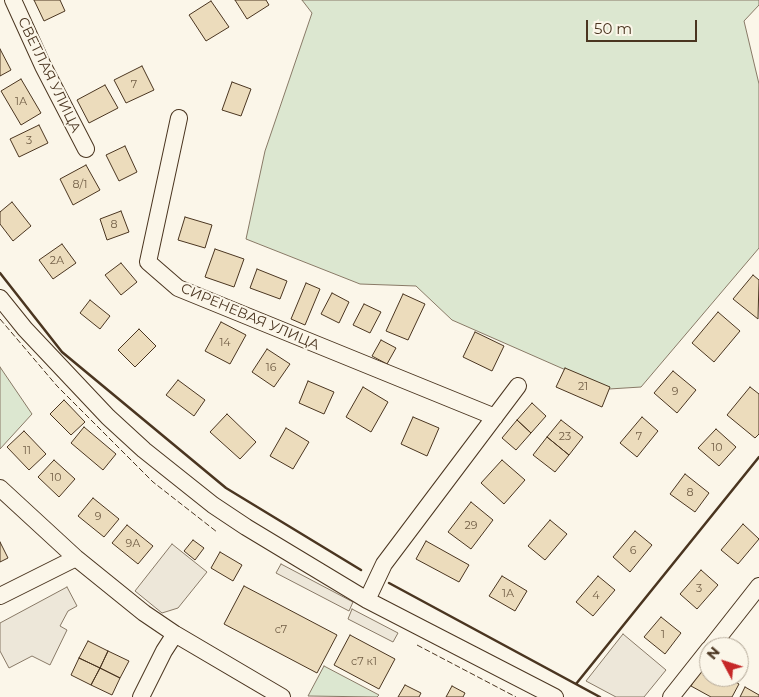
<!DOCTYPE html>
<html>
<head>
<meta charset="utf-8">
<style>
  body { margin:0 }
  #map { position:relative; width:759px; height:697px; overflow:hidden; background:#fbf6e9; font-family:Montserrat,sans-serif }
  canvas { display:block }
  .north { position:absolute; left:699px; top:637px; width:50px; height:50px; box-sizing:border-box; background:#fbf6e9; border:1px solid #b4a999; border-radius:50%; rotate:310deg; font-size:14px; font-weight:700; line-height:20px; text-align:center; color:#4a3520 }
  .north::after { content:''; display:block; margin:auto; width:18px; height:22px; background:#c62828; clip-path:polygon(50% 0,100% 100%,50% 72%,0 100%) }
  .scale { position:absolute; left:586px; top:20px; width:111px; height:22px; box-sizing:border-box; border:2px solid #4a3520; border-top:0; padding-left:6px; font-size:15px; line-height:18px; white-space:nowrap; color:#4a3520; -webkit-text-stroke:4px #fbf6e9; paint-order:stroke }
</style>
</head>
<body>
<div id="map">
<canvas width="759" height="697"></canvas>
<div class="north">N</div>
<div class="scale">50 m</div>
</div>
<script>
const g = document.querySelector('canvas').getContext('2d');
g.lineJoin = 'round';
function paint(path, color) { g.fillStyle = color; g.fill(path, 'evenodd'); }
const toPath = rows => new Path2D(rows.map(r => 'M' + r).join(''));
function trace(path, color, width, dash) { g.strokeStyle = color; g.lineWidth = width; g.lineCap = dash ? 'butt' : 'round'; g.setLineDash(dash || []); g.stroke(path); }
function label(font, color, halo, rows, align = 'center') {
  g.font = font + ' Montserrat,sans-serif'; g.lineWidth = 4; g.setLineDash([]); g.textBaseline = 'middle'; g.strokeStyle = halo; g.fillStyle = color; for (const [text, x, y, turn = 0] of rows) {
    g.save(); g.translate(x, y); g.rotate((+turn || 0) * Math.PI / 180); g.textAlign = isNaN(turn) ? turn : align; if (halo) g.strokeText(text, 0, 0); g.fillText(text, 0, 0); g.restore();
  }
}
const green = toPath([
  [302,0,759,0,759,5,744,21,759,84,759,248,641,387,609,389,452,320,416,286,360,284,246,239,265,151,312,13,302,0],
  [0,367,32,414,0,449,0,367],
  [324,666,379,695,377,697,308,696,324,666]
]);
paint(green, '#dce7d0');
trace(green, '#887966', 1);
const parking = toPath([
  [172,544,207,572,178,608,162,613,135,591,172,544],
  [281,564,353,602,349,611,276,573,281,564],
  [67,587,77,606,68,611,60,626,67,630,50,665,32,656,9,668,0,651,0,623,67,587],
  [352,609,398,633,393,642,348,619,352,609],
  [623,634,666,670,644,697,616,697,586,681,623,634]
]);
paint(parking, '#ede7d9');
trace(parking, '#887966', 1);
const building = toPath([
  [34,0,60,0,65,11,44,21,34,0],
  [235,0,266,0,269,5,247,19,235,0],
  [211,1,229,27,206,41,189,15,211,1],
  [0,49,11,70,0,76,0,49],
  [142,66,154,90,126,103,114,80,142,66],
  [21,79,41,113,21,125,1,91,21,79],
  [232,82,251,89,241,116,222,110,232,82],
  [105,85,118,108,89,123,77,100,105,85],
  [39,125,48,143,19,157,10,139,39,125],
  [125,146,137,172,119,181,106,155,125,146],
  [86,165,100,190,73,205,60,179,86,165],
  [12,202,31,226,13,241,0,224,0,212,12,202],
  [121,211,129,232,107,240,100,219,121,211],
  [185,217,212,225,205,248,178,240,185,217],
  [62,244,76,263,53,279,39,260,62,244],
  [215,249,244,259,234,287,205,277,215,249],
  [121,263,137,282,121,295,105,275,121,263],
  [257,269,287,281,280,299,250,288,257,269],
  [753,275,759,280,758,319,733,299,753,275],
  [306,283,320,289,305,325,291,319,306,283],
  [332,293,349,302,339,323,321,314,332,293],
  [403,294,425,304,408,340,386,331,403,294],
  [90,300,110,316,100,329,80,313,90,300],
  [364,304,381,312,370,333,353,325,364,304],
  [718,312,740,331,714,362,692,343,718,312],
  [221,322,246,335,230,364,205,351,221,322],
  [139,329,156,346,135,367,118,350,139,329],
  [475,332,504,346,492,371,463,357,475,332],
  [381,340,396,348,387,364,372,356,381,340],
  [267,349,290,364,274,387,252,372,267,349],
  [565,368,610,387,602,407,556,387,565,368],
  [673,371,696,390,677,413,654,393,673,371],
  [178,380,205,400,194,416,166,395,178,380],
  [308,381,334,392,324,414,299,403,308,381],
  [363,387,388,402,371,432,346,417,363,387],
  [750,387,759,394,759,434,755,438,727,415,750,387],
  [64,400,85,422,71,435,50,414,64,400],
  [532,403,546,416,531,433,517,420,532,403],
  [227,414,256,442,240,459,210,432,227,414],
  [413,417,439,428,427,456,401,444,413,417],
  [642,417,658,431,637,457,620,443,642,417],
  [517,420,531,433,516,450,502,438,517,420],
  [561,420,583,437,569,455,547,437,561,420],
  [84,427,116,454,103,470,71,443,84,427],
  [286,428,309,442,293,469,270,456,286,428],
  [716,429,736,447,719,466,698,448,716,429],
  [24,431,46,454,29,470,7,447,24,431],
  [547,437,569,455,555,472,533,455,547,437],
  [54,460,75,479,59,497,38,477,54,460],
  [502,460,525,480,504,504,481,483,502,460],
  [685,474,709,493,695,512,670,494,685,474],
  [93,498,119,519,104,537,78,516,93,498],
  [471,502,493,520,471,549,448,532,471,502],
  [550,520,567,534,545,560,528,546,550,520],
  [743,524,759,539,738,564,721,550,743,524],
  [127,525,153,546,138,564,112,543,127,525],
  [635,531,652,545,630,572,613,557,635,531],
  [193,540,204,548,195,560,184,551,193,540],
  [426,541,469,565,459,582,416,559,426,541],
  [0,542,8,558,0,562,0,542],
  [220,552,242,565,233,581,211,568,220,552],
  [701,570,718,585,697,609,680,594,701,570],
  [502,576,527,591,515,611,489,596,502,576],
  [598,576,615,590,593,616,576,602,598,576],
  [244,586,337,635,317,673,224,624,244,586],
  [661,617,681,633,665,654,644,637,661,617],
  [350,635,395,659,379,689,334,665,350,635],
  [88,641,108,651,100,668,79,658,88,641],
  [108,651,129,661,120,678,100,668,108,651],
  [79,658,100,668,91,685,71,675,79,658],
  [703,665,709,668,709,677,726,677,739,684,732,697,711,697,691,686,703,665],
  [100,668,120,678,112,695,91,685,100,668],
  [405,685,421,693,419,697,398,697,405,685],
  [452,686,465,693,463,697,446,697,452,686],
  [745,687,759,695,759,697,740,697,745,687]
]);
paint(building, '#ecdcbc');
trace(building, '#4a3520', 1);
const minor = toPath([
  [13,0,43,66,86,149],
  [179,118,148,262,178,288,495,417],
  [0,298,25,329,108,417,144,450,213,505,246,527,367,600,555,697],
  [0,488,76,558,144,613,175,634,282,697],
  [0,596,76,558],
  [367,600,384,564,518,386],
  [711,647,759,586],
  [141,697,164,651,175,634],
  [671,697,709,649]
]);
trace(minor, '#4a3520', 18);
trace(minor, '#fbf6e9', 16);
trace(toPath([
  [0,319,57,386,153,482,217,532],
  [417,645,516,697]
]), '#4a3520', 1, [6, 2.5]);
trace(toPath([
  [0,273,62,352,226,488,361,570],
  [389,583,600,697],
  [576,684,759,457]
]), '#4a3520', 2.5);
label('11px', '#725f47', null, [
  ["7",134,85],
  ["1А",21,102],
  ["3",29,141],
  ["8/1",80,185],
  ["8",114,225],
  ["2А",57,261],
  ["14",225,343],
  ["16",271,368],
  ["21",583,387],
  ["9",675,392],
  ["23",565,437],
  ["7",639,437],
  ["10",717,448],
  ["11",27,451],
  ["10",56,478],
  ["8",690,493],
  ["9",98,517],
  ["29",471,526],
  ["9А",133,544],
  ["6",633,551],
  ["3",699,589],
  ["1А",508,594],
  ["4",596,596],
  ["с7",281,630],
  ["1",663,635],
  ["с7 к1",364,662]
]);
label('14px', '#4a3520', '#fbf6e9', [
  ["СВЕТЛАЯ УЛИЦА",49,75,64],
  ["СИРЕНЕВАЯ УЛИЦА",250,317,23]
]);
</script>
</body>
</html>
